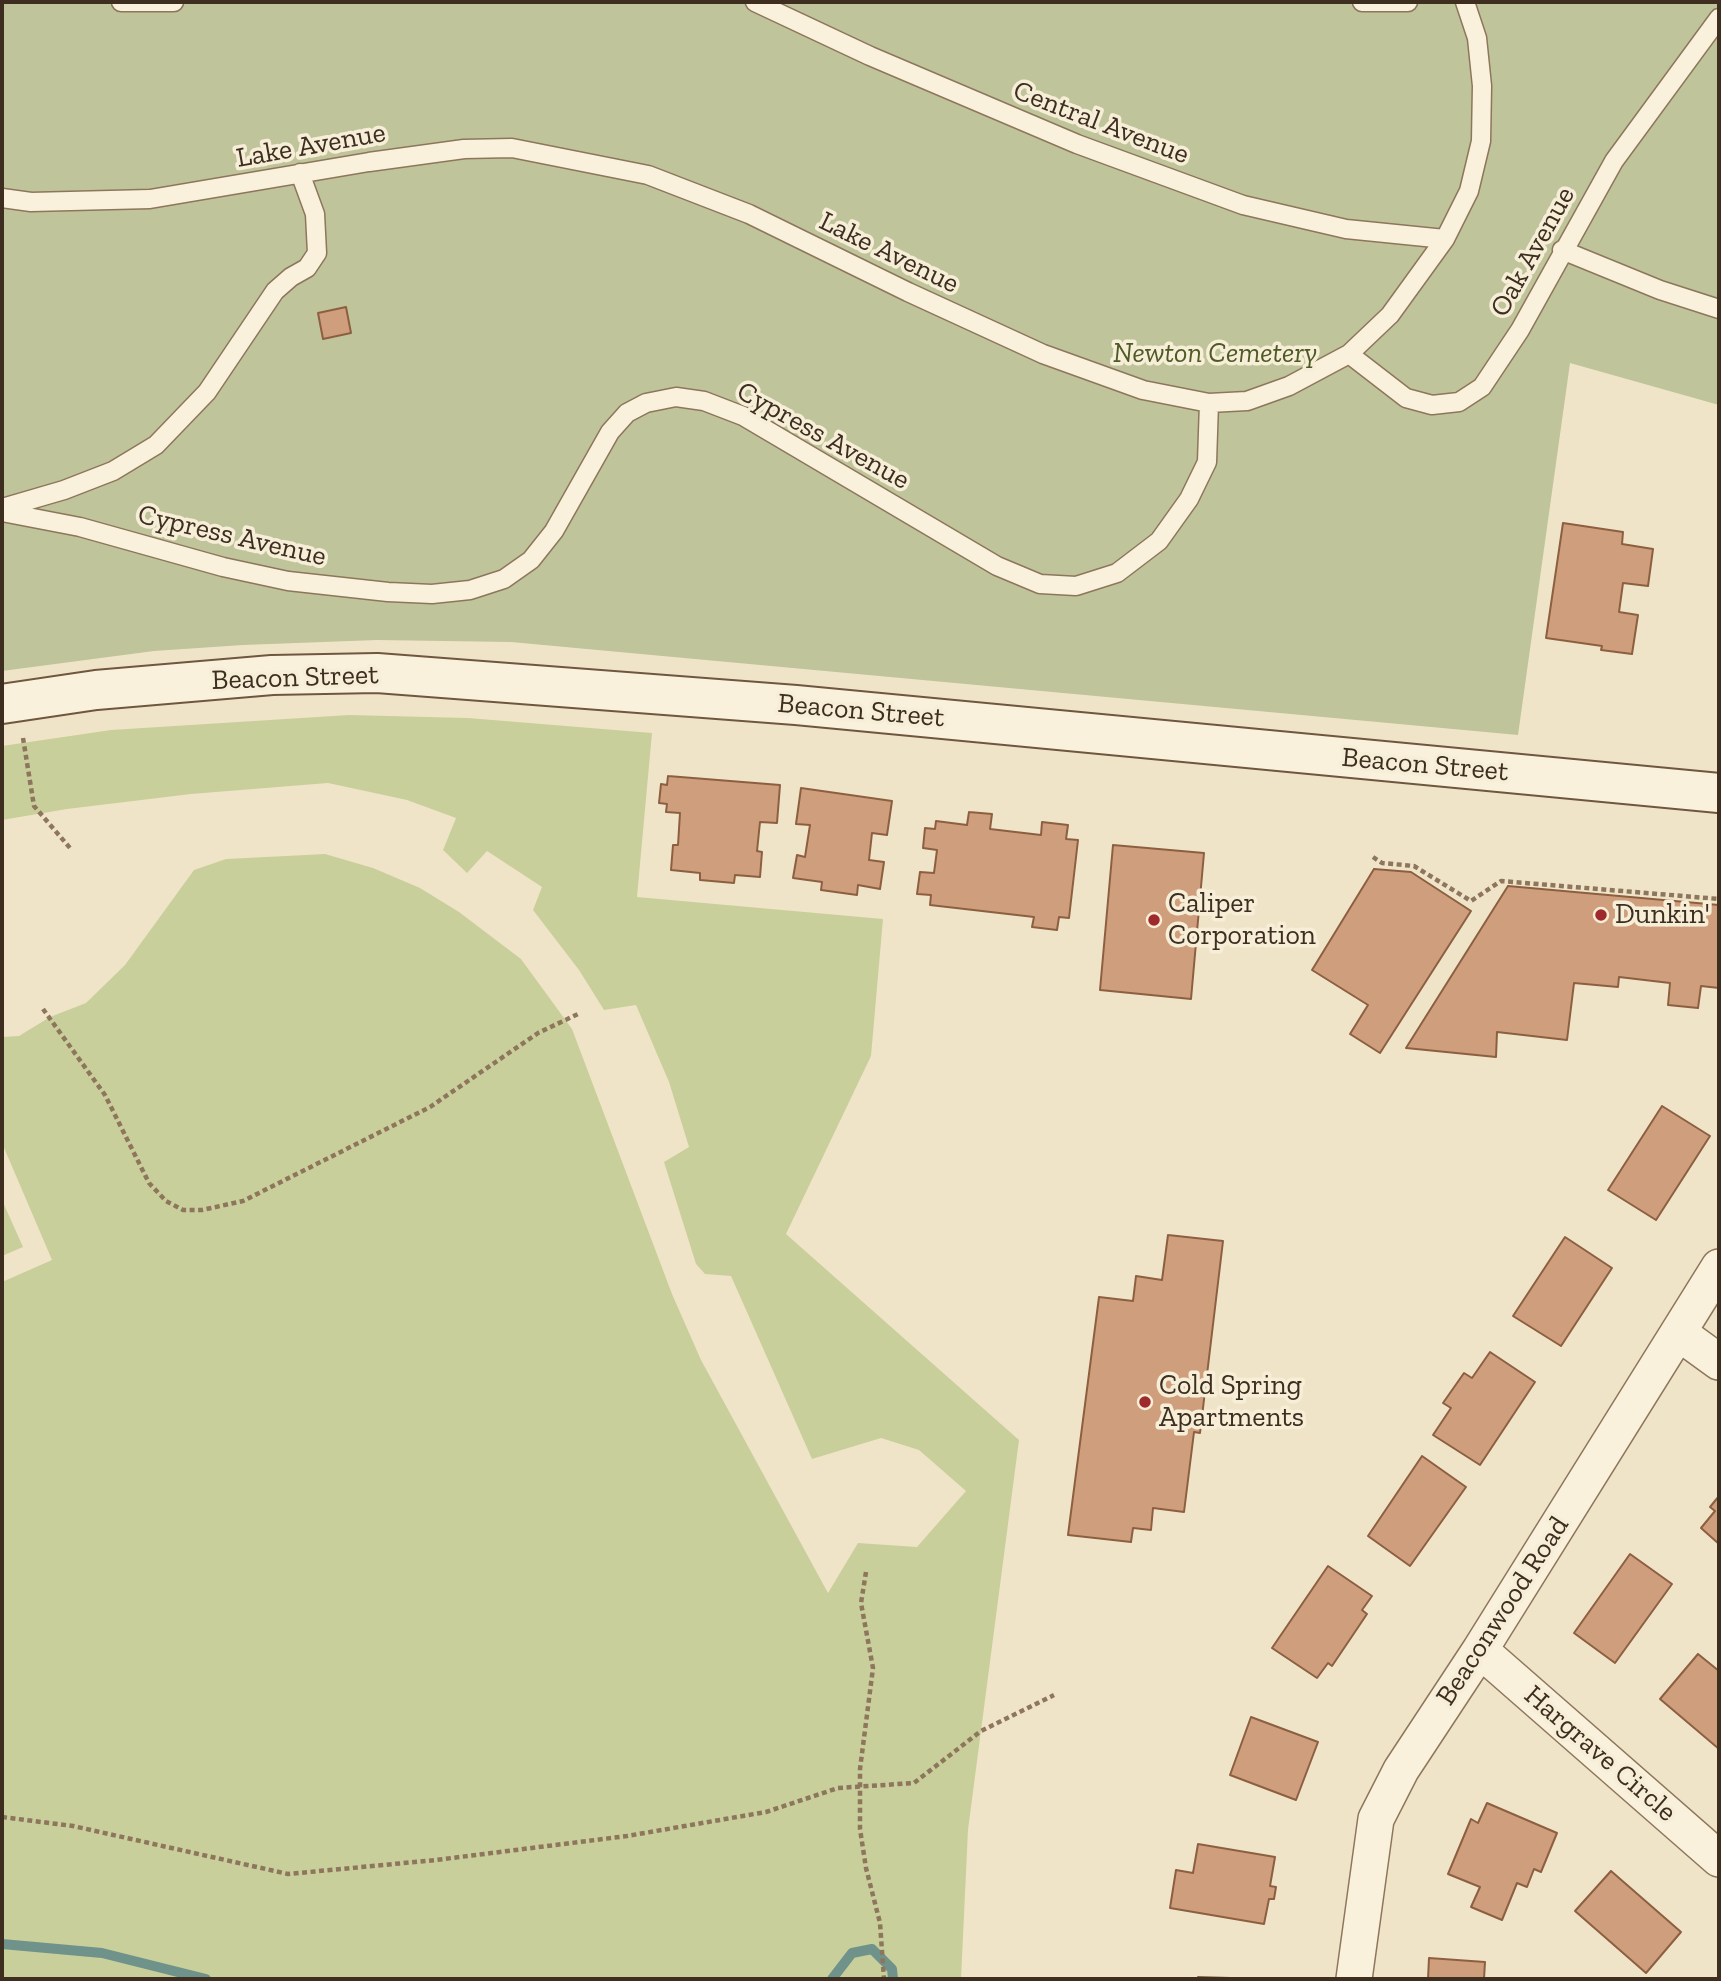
<!DOCTYPE html>
<html>
<head>
<meta charset="utf-8">
<style>
  body { margin:0 }
  #map { position:relative; width:1721px; height:1981px; overflow:hidden; background:#f0e4c8; font-family:"Zilla Slab",serif }
  canvas { display:block }
  .frame { position:absolute; inset:0; border:4px solid #3d2e20; pointer-events:none }
</style>
</head>
<body>
<div id="map">
<canvas width="1721" height="1981"></canvas>
<div class="frame"></div>
</div>
<script>
const g = document.querySelector('canvas').getContext('2d');
g.lineJoin = 'round';
function paint(path, color) { g.fillStyle = color; g.fill(path, 'evenodd'); }
const toPath = rows => new Path2D(rows.map(r => 'M' + r).join(''));
function trace(path, color, width, dash) { g.strokeStyle = color; g.lineWidth = width; g.lineCap = dash ? 'butt' : 'round'; g.setLineDash(dash || []); g.stroke(path); }
function label(font, color, halo, rows, align = 'center') {
  g.font = font + ' "Zilla Slab",serif'; g.lineWidth = 7; g.setLineDash([]); g.textBaseline = 'middle'; g.strokeStyle = halo; g.fillStyle = color; for (const [text, x, y, turn = 0] of rows) {
    g.save(); g.translate(x, y); g.rotate((+turn || 0) * Math.PI / 180); g.textAlign = isNaN(turn) ? turn : align; if (halo) g.strokeText(text, 0, 0); g.fillText(text, 0, 0); g.restore();
  }
}
paint(toPath([
  [349,715,468,718,652,733,637,897,883,919,871,1056,786,1234,1019,1440,968,1830,961,1979,2,1979,2,1282,52,1260,2,1143,2,1037,19,1036,50,1017,86,1003,125,965,194,870,226,859,325,854,373,868,420,888,459,912,521,959,572,1029,672,1294,701,1360,828,1593,858,1543,917,1547,966,1491,919,1450,881,1438,812,1459,731,1276,705,1274,696,1264,664,1162,689,1147,669,1082,636,1005,604,1010,579,970,533,910,542,887,487,851,467,873,443,850,456,818,407,800,328,783,191,794,67,809,2,820,2,746,111,730],
  [2,1200,23,1247,2,1256]
]), '#c9cf9b');
paint(toPath([
  [2,2,1719,2,1719,405,1570,363,1518,735,511,642,377,640,243,645,154,651,2,671]
]), '#bfc49a');
trace(toPath([
  [2,1944,102,1953,206,1979],
  [832,1979,852,1953,872,1949,892,1969,893,1979]
]), '#6f938a', 10);
const building = toPath([
  [346,307,351,333,323,339,318,313,346,307],
  [1563,523,1623,532,1622,544,1653,549,1648,586,1623,583,1619,612,1638,615,1632,654,1601,650,1602,646,1546,638,1563,523],
  [668,776,780,785,777,823,760,822,757,851,762,852,760,877,735,875,734,883,700,880,700,873,671,870,673,845,678,845,680,813,666,812,667,804,659,803,661,784,667,785,668,776],
  [801,788,892,801,887,835,872,833,869,860,884,862,880,889,858,885,857,895,821,890,822,882,793,878,797,855,805,857,810,825,796,824,801,788],
  [969,812,992,814,990,829,1041,835,1042,822,1068,825,1066,839,1078,840,1069,918,1059,917,1057,930,1032,927,1034,917,930,905,931,895,917,894,920,872,934,873,937,850,923,848,925,828,935,829,936,821,967,825,969,812],
  [1113,845,1204,853,1191,999,1100,990,1113,845],
  [1374,869,1411,872,1471,911,1380,1053,1350,1034,1368,1005,1312,970,1374,869],
  [1508,886,1719,905,1719,988,1701,986,1698,1008,1668,1005,1670,983,1619,977,1618,987,1574,983,1567,1040,1497,1032,1496,1057,1406,1048,1508,886],
  [1662,1106,1710,1136,1656,1220,1608,1190,1662,1106],
  [1168,1235,1223,1241,1200,1433,1194,1432,1184,1512,1153,1508,1151,1530,1133,1528,1131,1542,1068,1535,1099,1297,1133,1301,1136,1276,1162,1280,1168,1235],
  [1565,1237,1612,1268,1561,1346,1513,1316,1565,1237],
  [1490,1352,1535,1382,1480,1465,1433,1435,1451,1408,1443,1403,1464,1373,1472,1378,1490,1352],
  [1422,1456,1466,1487,1410,1566,1368,1536,1422,1456],
  [1719,1496,1719,1544,1701,1528,1715,1511,1710,1507,1719,1496],
  [1630,1554,1672,1584,1615,1663,1574,1633,1630,1554],
  [1328,1566,1372,1596,1362,1610,1367,1614,1332,1666,1328,1663,1317,1678,1272,1648,1328,1566],
  [1698,1654,1719,1671,1719,1749,1660,1699,1698,1654],
  [1251,1717,1318,1742,1296,1800,1230,1775,1251,1717],
  [1487,1803,1557,1833,1541,1872,1534,1869,1527,1887,1517,1883,1502,1920,1471,1907,1480,1887,1448,1874,1471,1819,1478,1823,1487,1803],
  [1198,1844,1275,1857,1270,1886,1276,1887,1274,1899,1269,1899,1264,1924,1170,1908,1176,1870,1193,1873,1198,1844],
  [1611,1871,1681,1932,1646,1973,1575,1911,1611,1871],
  [1429,1958,1485,1962,1484,1979,1428,1979,1429,1958],
  [1198,1977,1263,1979,1198,1979,1198,1977]
]);
paint(building, '#cf9f7d');
trace(building, '#8d5f41', 2);
const service = toPath([
  [121,2,174,2],
  [755,2,870,56,1077,144,1243,205,1346,229,1445,239],
  [1362,2,1408,2],
  [2,198,31,202,150,199,369,162,464,149,512,148,648,175,749,214,908,292,1043,354,1143,390,1209,403,1247,401,1289,386,1349,354,1390,315,1445,239,1469,191,1481,141,1482,86,1477,38,1465,2],
  [1562,250,1660,290,1719,309],
  [1349,354,1406,398,1432,405,1459,402,1482,387,1520,330,1614,161,1719,18],
  [2,508,64,490,113,471,156,445,207,392,275,291,291,277,307,268,317,253,315,214,300,173],
  [2,512,80,527,223,567,288,581,388,592,432,594,470,590,504,579,531,560,554,531,610,432,627,413,646,403,676,397,704,401,743,416,997,566,1040,584,1076,586,1117,573,1159,541,1189,499,1207,462,1209,403]
]);
const minor = toPath([
  [1679,1333,1719,1362],
  [1480,1650,1719,1859],
  [1354,1979,1376,1819,1401,1770,1480,1650,1719,1267]
]);
const secondary = toPath([
  [2,704,96,690,272,675,377,673,796,705,1719,793]
]);
trace(service, '#8d765c', 21);
trace(minor, '#8d765c', 38);
trace(secondary, '#6f573f', 42);
trace(toPath([
  [23,738,34,806,70,848],
  [1373,857,1382,863,1414,866,1471,901,1501,881,1719,899],
  [43,1009,105,1095,149,1183,166,1201,183,1210,202,1210,243,1201,430,1107,538,1033,578,1014],
  [866,1572,861,1603,873,1668,860,1769,860,1829,866,1868,880,1923,884,1979],
  [2,1817,73,1826,288,1874,436,1860,627,1836,766,1812,838,1788,914,1783,981,1731,1054,1695]
]), '#8d765c', 4.5, [5, 3.5]);
trace(service, '#faf1dc', 18);
trace(minor, '#faf1dc', 35);
trace(secondary, '#faf1dc', 38);
for (const [x, y, r, color] of [
  [1601,915,7,"#9e2a2b"],
  [1154,920,7,"#9e2a2b"],
  [1145,1402,7,"#9e2a2b"]
]) { const dot = new Path2D(); dot.arc(x, y, r, 0, 2 * Math.PI); g.fillStyle = color; g.fill(dot); trace(dot, '#f7eed8', 2.5); }
label('28px', '#3d2e20', '#f7eed8', [
  ["Central Avenue",1101,123,21],
  ["Lake Avenue",311,146,-10],
  ["Oak Avenue",1533,252,-61],
  ["Lake Avenue",889,253,26],
  ["Cypress Avenue",823,436,29],
  ["Cypress Avenue",232,536,13],
  ["Beacon Street",295,678,-2],
  ["Beacon Street",861,711,5],
  ["Beacon Street",1425,765,5],
  ["Beaconwood Road",1503,1611,-57],
  ["Hargrave Circle",1600,1754,41]
]);
label('italic 28px', '#4d5a26', '#f7eed8', [
  ["Newton Cemetery",1215,354]
]);
label('28px', '#3d2e20', '#f7eed8', [
  ["Caliper",1168,904],
  ["Corporation",1168,936],
  ["Dunkin'",1615,915],
  ["Cold Spring",1159,1386],
  ["Apartments",1159,1418]
], 'left');
</script>
</body>
</html>
